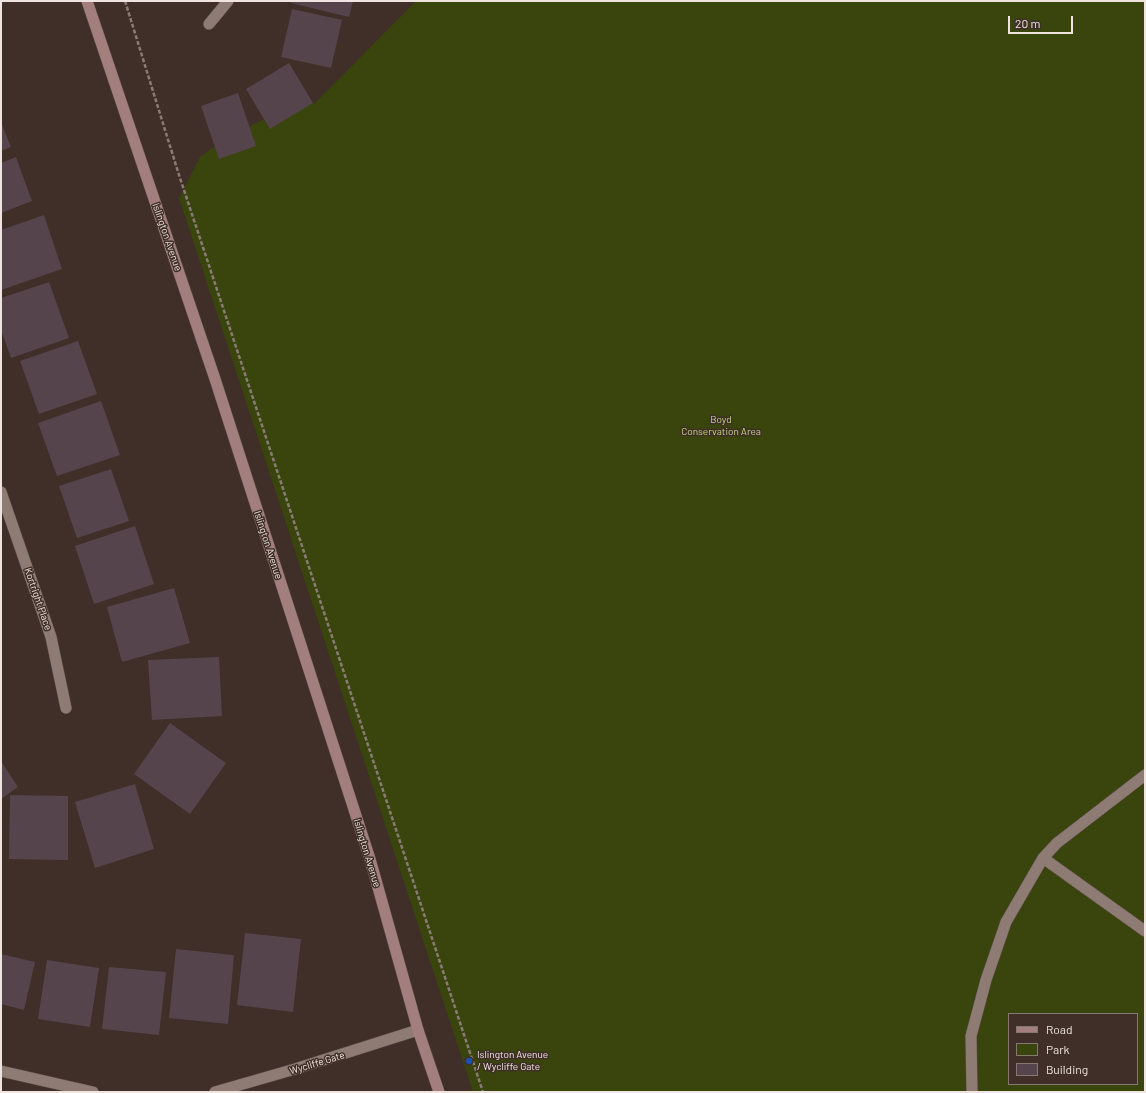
<!DOCTYPE html>
<html>
<head>
<meta charset="utf-8">
<style>
  body { margin:0 }
  #map { position:relative; width:1146px; height:1093px; overflow:hidden; background:#3f2f28; font-family:Barlow,sans-serif }
  canvas { display:block }
  .frame { position:absolute; inset:0; border:2px solid #efe4e0; pointer-events:none }
  .legend { position:absolute; left:1008px; top:1013px; width:130px; height:72px; box-sizing:border-box; background:#3f2f28; border:1px solid #857772; margin:0; padding:5px 7px; list-style:none; font-size:12px; color:#efe4e0 }
  .legend li { display:flex; align-items:center; gap:8px; height:20px }
  .legend b { width:20px; border:1px solid #857772 }
  .scale { position:absolute; left:1008px; top:16px; width:65px; height:18px; box-sizing:border-box; border:2px solid #efe4e0; border-top:0; padding-left:5px; font-size:12px; line-height:14px; white-space:nowrap; color:#efe4e0; -webkit-text-stroke:3px #3f2f28; paint-order:stroke }
</style>
</head>
<body>
<div id="map">
<canvas width="1146" height="1093"></canvas>
<div class="frame"></div>
<ul class="legend">
<li><b style="height:5px;background:#a27e7d"></b>Road</li>
<li><b style="height:11px;background:#39450c"></b>Park</li>
<li><b style="height:11px;background:#55444c"></b>Building</li>
</ul>
<div class="scale">20 m</div>
</div>
<script>
const g = document.querySelector('canvas').getContext('2d');
g.lineJoin = 'round';
function paint(path, color) { g.fillStyle = color; g.fill(path, 'evenodd'); }
const toPath = rows => new Path2D(rows.map(r => 'M' + r).join(''));
function trace(path, color, width, dash) { g.strokeStyle = color; g.lineWidth = width; g.lineCap = dash ? 'butt' : 'round'; g.setLineDash(dash || []); g.stroke(path); }
function label(font, color, halo, rows, align = 'center') {
  g.font = font + ' Barlow,sans-serif'; g.lineWidth = 3; g.setLineDash([]); g.textBaseline = 'middle'; g.strokeStyle = halo; g.fillStyle = color; for (const [text, x, y, turn = 0] of rows) {
    g.save(); g.translate(x, y); g.rotate((+turn || 0) * Math.PI / 180); g.textAlign = isNaN(turn) ? turn : align; if (halo) g.strokeText(text, 0, 0); g.fillText(text, 0, 0); g.restore();
  }
}
paint(toPath([
  [416,1,1145,1,1145,1092,473,1092,179,198,200,157,229,136,286,109,315,103],
  [1009,1014,1137,1014,1137,1084,1009,1084]
]), '#39450c');
paint(toPath([
  [291,1,353,1,349,17,291,3],
  [292,9,342,20,331,68,281,57],
  [289,63,313,103,270,129,246,89],
  [238,93,256,146,219,159,201,106],
  [1,122,11,147,1,151],
  [16,157,32,201,1,213,1,163],
  [44,215,62,269,1,290,1,230],
  [49,282,69,338,11,358,1,330,1,298],
  [78,341,97,394,39,414,20,361],
  [101,401,120,455,57,476,38,423],
  [111,469,129,521,77,538,59,486],
  [135,526,154,584,94,604,75,546],
  [174,588,190,643,122,662,107,607],
  [219,657,222,716,152,720,148,660],
  [170,723,226,763,190,814,134,774],
  [1,761,18,787,1,799],
  [135,784,154,849,95,868,75,802],
  [10,795,68,796,68,860,9,859],
  [245,933,301,939,293,1012,237,1005],
  [176,949,234,955,228,1024,169,1018],
  [1,954,35,962,24,1010,1,1004],
  [47,960,99,968,90,1027,38,1019],
  [109,967,166,972,159,1035,102,1029]
]), '#55444c');
const service = toPath([
  [1043,858,1145,931],
  [972,1092,971,1036,986,980,1006,922,1043,858,1057,843,1145,775]
]);
const minor = toPath([
  [209,24,228,1],
  [1,492,51,637,66,708],
  [1,1071,93,1092],
  [215,1092,295,1069,418,1030]
]);
const secondary = toPath([
  [87,1,215,379,370,859,418,1030,439,1092]
]);
trace(service, '#5a4c47', 12);
trace(minor, '#5a4c47', 12);
trace(secondary, '#5a4c47', 12);
trace(toPath([
  [125,1,179,175,483,1092]
]), '#897b76', 2.5, [4, 2]);
trace(service, '#8e7b73', 11);
trace(minor, '#8e7b73', 11);
trace(secondary, '#a27e7d', 11);
for (const [x, y, r, color] of [
  [469,1061,4,"#1a4fb4"]
]) { const dot = new Path2D(); dot.arc(x, y, r, 0, 2 * Math.PI); g.fillStyle = color; g.fill(dot); trace(dot, '#3f2f28', 1.5); }
label('10px', '#efe4e0', '#3f2f28', [
  ["Islington Avenue",167,237,71],
  ["Islington Avenue",268,545,72],
  ["Kortright Place",38,599,71],
  ["Islington Avenue",367,853,73],
  ["Wycliffe Gate",317,1063,-17]
]);
label('10px', '#c1d784', '#3f2f28', [
  ["Boyd",721,420],
  ["Conservation Area",721,432]
]);
label('10px', '#efe4e0', '#3f2f28', [
  ["Islington Avenue",477,1055],
  ["/ Wycliffe Gate",477,1067]
], 'left');
</script>
</body>
</html>
